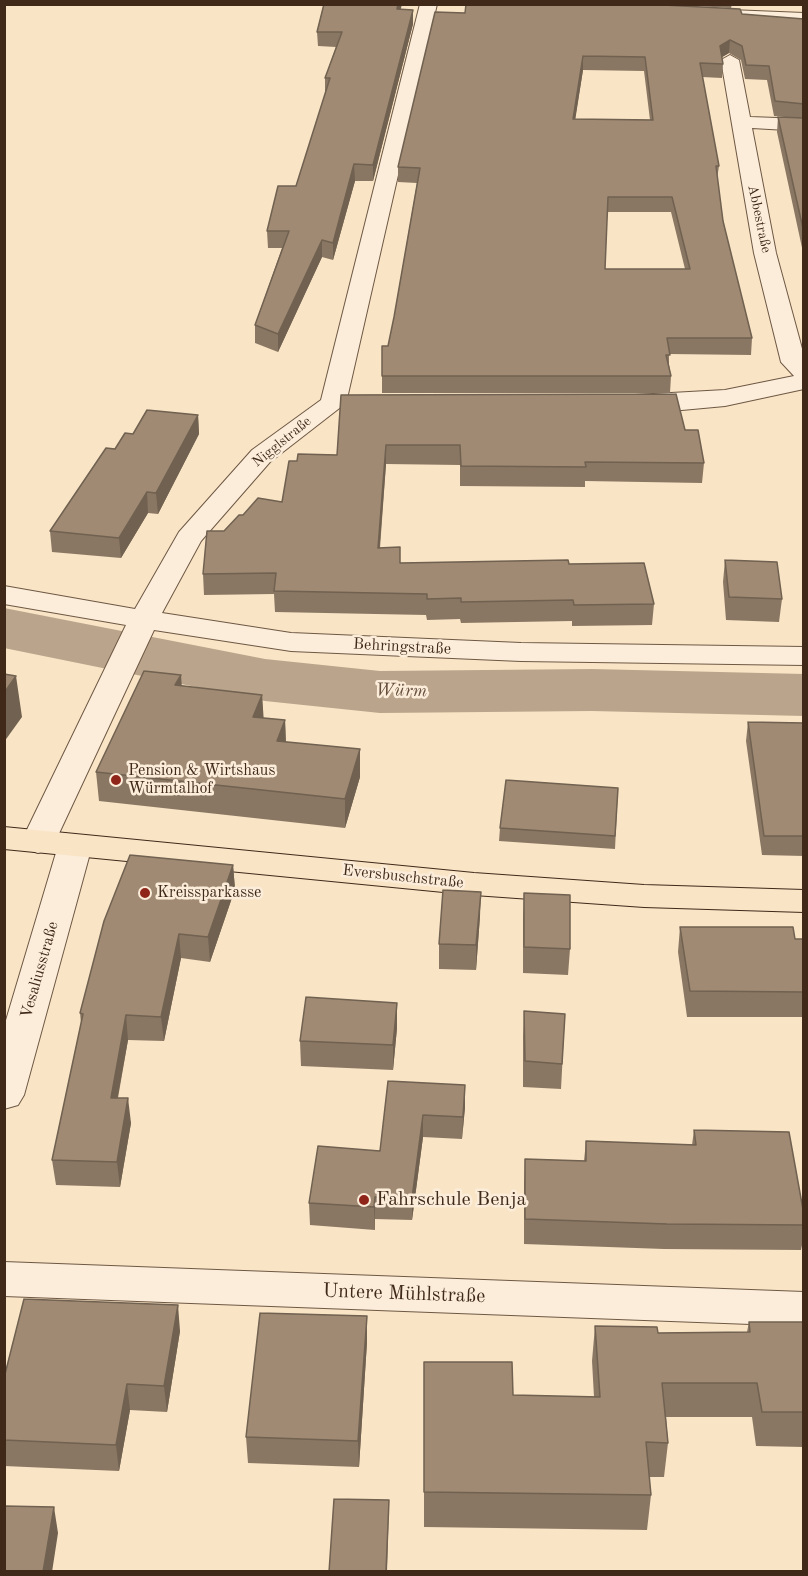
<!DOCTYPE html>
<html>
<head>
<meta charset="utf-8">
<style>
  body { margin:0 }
  #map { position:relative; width:808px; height:1576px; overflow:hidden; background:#f9e4c6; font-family:"Old Standard TT",serif }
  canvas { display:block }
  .frame { position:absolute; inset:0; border:6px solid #402919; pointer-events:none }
</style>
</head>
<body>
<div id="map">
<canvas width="808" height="1576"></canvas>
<div class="frame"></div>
</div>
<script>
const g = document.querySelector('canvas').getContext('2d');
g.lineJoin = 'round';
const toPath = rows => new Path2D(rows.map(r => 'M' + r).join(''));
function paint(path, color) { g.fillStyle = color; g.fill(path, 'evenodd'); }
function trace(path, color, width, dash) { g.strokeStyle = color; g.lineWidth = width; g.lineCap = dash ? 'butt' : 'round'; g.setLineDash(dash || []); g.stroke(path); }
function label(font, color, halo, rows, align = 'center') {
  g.font = font + ' "Old Standard TT",serif'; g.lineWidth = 5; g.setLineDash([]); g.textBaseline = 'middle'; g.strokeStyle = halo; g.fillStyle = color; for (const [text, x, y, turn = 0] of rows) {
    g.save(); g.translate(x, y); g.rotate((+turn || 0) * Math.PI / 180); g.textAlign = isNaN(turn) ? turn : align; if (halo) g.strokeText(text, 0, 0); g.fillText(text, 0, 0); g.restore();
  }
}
paint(toPath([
  [4,608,265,659,380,671,592,669,804,674,804,716,592,711,380,713,265,701,4,648,4,608]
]), '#baa48b');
const minor = toPath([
  [420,4,437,4,346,403,270,462,201,541,162,613,291,633,521,643,804,647,804,665,521,661,291,651,154,630,55,842,50,849,38,853,26,849,21,842,126,625,4,604,4,586,135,609,179,532,252,450,321,400,420,4],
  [730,10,804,13,804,23,724,19,721,15,730,10],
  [730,55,739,60,750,117,804,119,804,131,752,128,776,253,804,356,804,389,725,406,671,411,626,408,622,403,626,398,635,395,725,390,794,376,781,362,754,253,721,60,730,55],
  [75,835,87,838,92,846,24,1095,18,1105,4,1109,4,1027,58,846,63,838,75,835],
  [4,1262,804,1292,804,1326,4,1296,4,1262]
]);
const major = toPath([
  [4,827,474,873,644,885,804,890,804,912,644,907,474,895,4,849,4,827]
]);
trace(minor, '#6e5844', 2);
trace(major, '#402919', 2);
paint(minor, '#fbedda');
paint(major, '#f9e4c6');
paint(toPath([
  [324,4,402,4,400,9,413,10,413,24,373,181,355,181,333,260,322,257,278,352,255,343,255,325,282,248,268,248,267,231,296,186,325,94,325,78,336,47,318,46,317,32],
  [659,4,732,4,731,8],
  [465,13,742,14,804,19,804,257,777,132,778,117,796,118,774,116,767,80,745,79,741,60,729,53,722,57,723,64,722,78,702,77,719,166,717,179,723,221,752,338,751,355,669,354,669,365,671,376,670,393,382,393,382,376,394,317,417,183,398,182,398,167],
  [583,70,644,71,650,120,575,119],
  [607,212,671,212,685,269,605,269],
  [341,395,685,430,704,463,702,483,585,481,585,487,460,486,460,465,386,464,380,548,400,563,569,564,654,604,652,625,572,626,572,621,461,623,460,619,427,620,426,615,275,612,274,594,204,595,203,574,224,531,243,515,282,502,297,461,337,455],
  [198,415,199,434,158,514,148,513,121,558,52,552,50,531,115,449,133,434],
  [725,560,782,599,779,622,726,620,723,582],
  [181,686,262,695,263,718,285,720,286,742,360,777,345,828,99,801,96,772],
  [748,722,804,723,804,856,762,855,746,741],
  [618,788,615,849,499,841,500,828],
  [233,865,235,889,210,962,181,958,164,1041,128,1040,118,1098,131,1123,120,1187,56,1185,52,1160,81,1023,80,1013],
  [524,893,570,949,568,975,523,973,523,918],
  [480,916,476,970,439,969,439,944],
  [680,927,795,939,804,939,804,1017,687,1017,678,952],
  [397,1003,397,1028,393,1070,301,1066,300,1041],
  [524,1011,565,1014,561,1089,523,1087,523,1036],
  [388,1081,465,1107,462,1139,423,1137,412,1220,375,1219,375,1230,310,1225,309,1203,380,1151],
  [694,1130,804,1215,804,1235,801,1250,664,1249,524,1244,524,1184,525,1159,584,1161,586,1141,692,1145],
  [749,1322,804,1322,804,1447,756,1446,752,1417,666,1417,668,1443,664,1477,649,1477,651,1495,647,1530,424,1527,424,1362,513,1395,594,1397,592,1361,595,1326,658,1333,747,1332],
  [180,1331,167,1412,130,1410,119,1471,4,1466,4,1378],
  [367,1342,359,1467,248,1463,246,1437]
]), '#8a7763');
paint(toPath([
  [398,4,402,4,397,24,397,9],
  [413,10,413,24,373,181,373,165],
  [730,40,729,53,719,59,720,46],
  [583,56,583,70,573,134,573,119],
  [354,164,355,181,333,260,333,243],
  [322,240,322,257,278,352,278,334],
  [198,415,199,434,158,514,156,493],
  [386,445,386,464,378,568,378,548],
  [147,492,148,513,121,558,119,538],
  [181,675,183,703,175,685],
  [16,676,22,717,4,742,4,693],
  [262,695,264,723,253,717],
  [285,720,286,749,277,741],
  [360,749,360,777,345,828,345,799],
  [233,865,235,889,210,962,208,937],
  [481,892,480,916,476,970,476,945],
  [179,934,181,958,164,1041,161,1017],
  [397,1003,397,1028,393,1070,393,1045],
  [126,1015,128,1040,113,1122,111,1098],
  [465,1085,465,1107,462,1139,463,1117],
  [128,1098,131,1123,120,1187,117,1162],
  [423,1115,423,1137,412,1220,412,1198],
  [375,1197,375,1230,374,1207],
  [178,1305,180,1331,167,1412,164,1386],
  [367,1316,367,1342,359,1467,358,1441],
  [127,1384,130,1410,119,1471,116,1445],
  [389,1500,387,1572,386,1572],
  [54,1507,58,1533,52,1572,43,1572]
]), '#706150');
const building = toPath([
  [324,4,398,4,397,9,413,10,373,165,354,164,333,243,322,240,278,334,255,325,289,231,267,231,278,186,296,186,330,78,325,78,342,32,317,32,324,4],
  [466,4,644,4,740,9,742,14,804,19,804,104,775,101,769,66,746,65,742,46,730,40,720,46,723,64,700,63,719,166,716,166,723,221,752,338,667,338,670,355,666,355,671,376,382,376,382,346,388,346,394,317,420,168,398,167,435,12,465,13,466,4],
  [583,56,645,57,653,120,573,119,583,56],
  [608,197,672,197,690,269,605,269,608,197],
  [778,117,804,118,804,233,778,117],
  [676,394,685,430,698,430,704,463,585,462,586,467,461,466,460,445,386,445,378,548,400,547,400,563,568,560,569,564,644,563,654,604,574,605,573,600,461,602,461,598,427,599,427,594,274,591,276,573,203,574,207,531,224,531,239,515,243,515,258,498,282,502,289,461,297,461,298,454,337,455,341,395,676,394],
  [147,410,198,415,156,493,147,492,119,538,50,531,106,448,115,449,125,433,133,434,147,410],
  [725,560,777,562,782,599,729,597,725,560],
  [144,671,181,675,175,685,262,695,253,717,285,720,277,741,360,749,345,799,96,772,144,671],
  [4,674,16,676,4,693,4,674],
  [748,722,804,723,804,836,764,836,748,722],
  [506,780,618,788,615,836,500,828,506,780],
  [130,855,233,865,208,937,179,934,161,1017,126,1015,111,1098,128,1098,117,1162,52,1160,83,1014,80,1013,104,921,130,855],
  [443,890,481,892,476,945,439,944,443,890],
  [524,893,570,895,570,949,524,947,524,893],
  [680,927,793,927,795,939,804,939,804,992,690,991,680,927],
  [306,997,397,1003,393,1045,300,1041,306,997],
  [524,1011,565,1014,562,1064,525,1061,524,1011],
  [388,1081,465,1085,463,1117,423,1115,412,1198,375,1197,374,1207,309,1203,318,1146,380,1151,388,1081],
  [694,1130,789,1132,804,1215,804,1225,667,1224,525,1219,525,1159,586,1161,586,1141,696,1145,694,1130],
  [24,1299,178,1305,164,1386,127,1384,116,1445,4,1440,4,1378,24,1299],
  [260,1313,367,1316,358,1441,246,1437,260,1313],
  [749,1322,804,1322,804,1412,762,1412,757,1383,662,1383,668,1443,646,1442,651,1495,424,1492,424,1362,512,1362,513,1395,600,1397,595,1326,657,1327,658,1333,750,1332,749,1322],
  [334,1499,389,1500,386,1572,329,1572,334,1499],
  [4,1506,54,1507,43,1572,4,1572,4,1506]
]);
paint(building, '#a08a73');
trace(building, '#706150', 1.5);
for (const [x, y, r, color] of [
  [116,780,6,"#8f2418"],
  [145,893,6,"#8f2418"],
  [364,1200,6,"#8f2418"]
]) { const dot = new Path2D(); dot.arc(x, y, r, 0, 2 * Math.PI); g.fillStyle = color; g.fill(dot); trace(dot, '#fbedda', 2); }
label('14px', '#402919', '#fbedda', [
  ["Abbestraße",759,219,78],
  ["Nigglstraße",282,442,-39]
]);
label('16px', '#402919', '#fbedda', [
  ["Behringstraße",402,647,3],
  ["Eversbuschstraße",403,877,6],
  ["Vesaliusstraße",40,970,-74]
]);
label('16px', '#402919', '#fbedda', [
  ["Pension & Wirtshaus",128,771],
  ["Würmtalhof",128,789],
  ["Kreissparkasse",157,893]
], 'left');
label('italic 18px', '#654e3b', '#fbedda', [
  ["Würm",401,691,1]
]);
label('20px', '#402919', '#fbedda', [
  ["Fahrschule Benja",376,1200]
], 'left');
label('20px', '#402919', '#fbedda', [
  ["Untere Mühlstraße",404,1294,2]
]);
</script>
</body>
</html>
